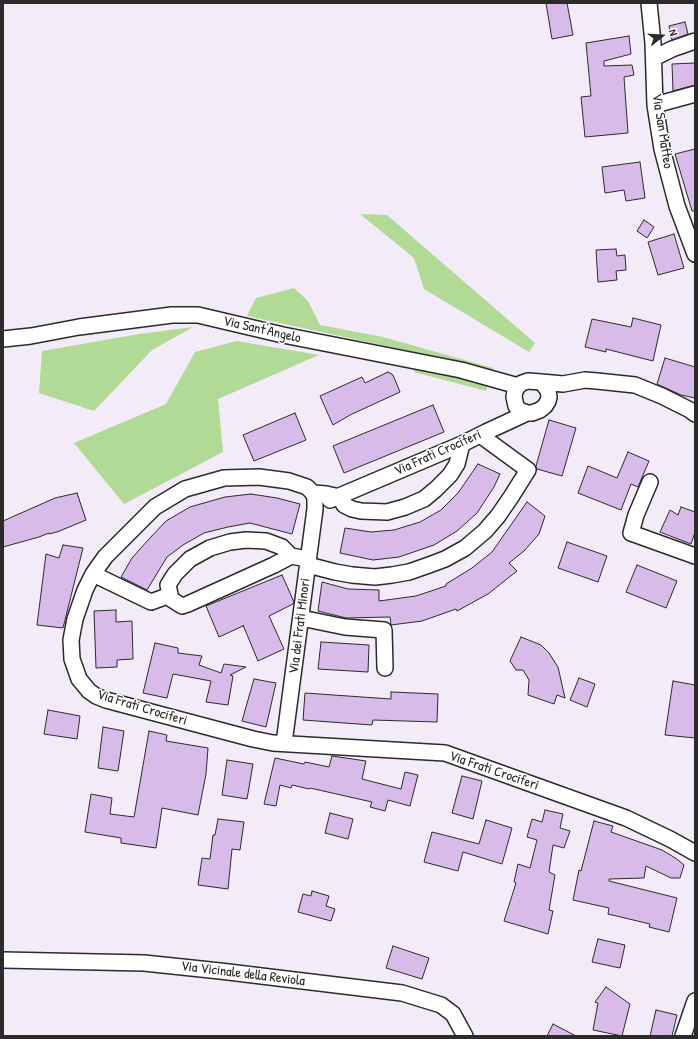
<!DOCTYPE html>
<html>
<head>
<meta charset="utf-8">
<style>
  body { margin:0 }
  #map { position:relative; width:698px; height:1039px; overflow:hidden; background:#f4ebf8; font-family:"Patrick Hand",sans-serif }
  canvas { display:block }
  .frame { position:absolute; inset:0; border:4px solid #2b2b2b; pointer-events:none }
  .north { position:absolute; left:642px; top:16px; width:40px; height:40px; -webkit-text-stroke:3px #fff; paint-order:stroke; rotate:73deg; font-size:11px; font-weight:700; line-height:16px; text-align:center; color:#2b2b2b }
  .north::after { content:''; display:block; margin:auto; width:14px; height:18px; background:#2b2b2b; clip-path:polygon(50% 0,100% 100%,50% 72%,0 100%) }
</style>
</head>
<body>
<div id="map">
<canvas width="698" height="1039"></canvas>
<div class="frame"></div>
<div class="north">N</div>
</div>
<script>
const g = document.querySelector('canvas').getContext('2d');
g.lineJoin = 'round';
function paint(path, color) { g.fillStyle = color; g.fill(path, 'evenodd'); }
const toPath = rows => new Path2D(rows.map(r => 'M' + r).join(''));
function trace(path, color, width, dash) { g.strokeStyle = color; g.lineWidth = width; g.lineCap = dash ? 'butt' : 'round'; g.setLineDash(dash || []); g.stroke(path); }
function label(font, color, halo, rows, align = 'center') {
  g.font = font + ' "Patrick Hand",sans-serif'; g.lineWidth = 3; g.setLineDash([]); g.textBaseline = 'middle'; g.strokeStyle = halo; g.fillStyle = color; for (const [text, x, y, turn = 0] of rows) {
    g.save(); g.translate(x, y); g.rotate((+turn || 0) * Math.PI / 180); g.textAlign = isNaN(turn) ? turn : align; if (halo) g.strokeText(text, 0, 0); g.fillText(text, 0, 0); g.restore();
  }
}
paint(toPath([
  [360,214,387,215,535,343,529,352,424,289,414,258],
  [294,288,308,301,320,325,383,337,493,368,486,391,414,372,414,352,247,316,256,298],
  [193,327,152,350,94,411,39,393,42,351,139,334],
  [237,341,319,355,218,399,223,452,124,504,74,443,166,404,195,352]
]), '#b2da97');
const building = toPath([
  [546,3,567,3,573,35,552,39,546,3],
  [685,22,688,34,672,40,669,26,685,22],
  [629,36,631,54,604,61,604,66,632,65,634,75,624,77,628,133,585,137,581,97,591,96,586,43,629,36],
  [695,63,695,85,673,91,672,64,695,63],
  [695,149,695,211,692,211,675,154,695,149],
  [640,162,645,198,626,201,624,190,605,193,602,167,640,162],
  [644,220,654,227,647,238,637,231,644,220],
  [674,234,684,268,658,275,648,242,674,234],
  [616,249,617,256,625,255,626,270,616,271,617,280,598,282,596,250,616,249],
  [633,318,661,325,653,361,606,349,606,352,585,347,592,319,631,327,633,318],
  [665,358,695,367,695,398,681,395,657,384,665,358],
  [388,372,393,375,400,392,350,415,333,425,320,396,362,377,365,383,388,372],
  [433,405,444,432,344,473,333,446,433,405],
  [295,413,306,440,254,461,243,435,295,413],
  [549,420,576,428,562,476,537,469,536,466,549,420],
  [628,452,649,461,638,487,631,484,621,510,578,493,588,466,617,478,628,452],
  [478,464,500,474,494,487,477,513,457,531,434,545,399,557,373,560,340,553,345,528,371,532,394,530,420,522,441,510,458,493,478,464],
  [77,493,86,520,57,532,49,534,49,533,39,537,3,547,3,521,55,498,77,493],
  [251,494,277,498,300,504,292,534,250,523,228,527,204,533,183,545,167,557,147,590,121,577,132,558,149,539,166,521,190,507,225,497,251,494],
  [527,502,545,516,539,534,524,551,509,563,517,571,488,594,457,611,456,609,422,621,391,625,390,617,346,618,318,611,322,582,348,589,379,590,379,601,416,596,446,586,446,584,472,568,492,552,527,502],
  [681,507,695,512,695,532,691,544,660,532,670,510,678,515,681,507],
  [567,542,607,556,598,582,558,568,567,542],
  [63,545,83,548,63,628,37,625,46,554,59,558,63,545],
  [637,565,677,581,666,608,626,592,637,565],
  [282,575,294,602,293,604,269,616,284,649,258,661,243,625,243,626,219,637,206,606,282,575],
  [116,610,116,622,132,621,133,659,117,660,117,667,96,668,94,611,116,610],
  [521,637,541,645,549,653,558,667,565,698,557,695,554,704,528,695,529,680,523,670,516,670,510,661,521,637],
  [321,642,369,645,368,672,318,669,321,642],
  [155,643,178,648,178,653,202,656,199,665,221,673,224,664,246,667,230,675,233,676,228,705,206,702,211,681,173,674,167,698,143,693,155,643],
  [579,678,595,684,587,707,570,700,579,678],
  [254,679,276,683,266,727,242,721,254,679],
  [673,681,695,685,695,738,665,735,673,681],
  [391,692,438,694,437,722,373,720,372,725,303,720,305,693,391,699,391,692],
  [48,710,80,716,77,739,44,734,48,710],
  [103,727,124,731,118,771,98,768,103,727],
  [149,731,167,735,166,741,208,748,206,774,198,815,162,808,156,848,121,843,121,838,85,832,91,794,112,798,110,814,134,817,149,731],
  [332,756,366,761,362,779,401,789,405,772,418,775,410,806,388,800,385,811,370,807,372,802,310,788,309,789,292,785,291,788,280,785,276,806,264,804,275,758,304,764,305,762,329,767,332,756],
  [227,760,253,764,247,799,222,795,227,760],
  [462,776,482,781,473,819,452,813,462,776],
  [545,810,563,814,560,828,570,831,564,848,553,845,549,872,555,875,549,910,553,911,548,934,504,921,516,883,514,882,518,864,530,868,537,840,527,837,532,819,542,822,545,810],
  [330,813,353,819,348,839,325,833,330,813],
  [218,819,244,822,240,850,232,849,228,889,198,885,202,858,210,859,213,835,215,835,218,819],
  [486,820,512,828,502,864,463,852,458,871,424,862,432,832,479,844,486,820],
  [594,821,613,826,611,832,662,850,677,859,684,865,680,878,671,878,646,866,644,878,609,879,609,881,677,898,669,932,649,927,650,924,608,914,609,908,573,900,579,870,581,871,594,821],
  [312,891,329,896,326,906,335,909,331,921,298,912,303,894,311,896,312,891],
  [598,939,625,945,620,968,592,962,598,939],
  [393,946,429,958,422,979,386,968,393,946],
  [606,987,630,1004,622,1036,593,1030,598,1003,595,1002,606,987],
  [656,1010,677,1015,672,1036,650,1036,656,1010],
  [553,1024,576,1036,547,1036,553,1024]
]);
paint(building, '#d9bbe9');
trace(building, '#2b2b2b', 1);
const minor = toPath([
  [649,3,653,43,655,105,662,149,677,206,695,254],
  [654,58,672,49,695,41],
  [655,105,695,94],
  [3,339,31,336,79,327,172,315,198,315,283,335,461,370,518,386],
  [528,381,541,382,548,390,549,397,548,401,545,406,540,410,532,413,527,413,519,410,516,406,514,397,515,391,518,386,522,383,528,381],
  [541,382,563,384,585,380,597,381,635,385,662,396,690,410,695,414],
  [650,482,636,515,631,533,695,556],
  [340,497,326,494,313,493,307,487,289,481,259,477,224,478,185,489,155,507,105,557,93,574,85,590,75,619,71,640,72,659,79,679,89,691,96,696,106,700,253,739,273,743,445,753,626,818,670,839,695,853],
  [340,497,344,505,352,509,361,511,387,512,405,507,424,499,436,489,450,475,457,464,462,444],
  [330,500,462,444,486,432,527,413],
  [291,556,282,547,266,541,246,540,230,542,210,548,190,559,175,574,168,585,171,599,182,606,188,604,274,565,291,556,308,559],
  [308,565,335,572,352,575,375,577,392,575,409,572,429,565,445,559,465,548,485,531,498,516,511,497,528,470,480,435],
  [93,574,151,602,170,595],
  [301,618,345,627,384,630,385,668],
  [284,743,315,509,315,499,313,493],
  [3,960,144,963,220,971,402,993,441,1005,453,1014,465,1036],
  [683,1036,695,1001]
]);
trace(minor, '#2b2b2b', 18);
trace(minor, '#fff', 15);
label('14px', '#2b2b2b', '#fff', [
  ["Via San Matteo",662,131,81],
  ["Via Sant'Angelo",262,330,13],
  ["Via Frati Crociferi",438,453,-24],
  ["Via dei Frati Minori",300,626,-83],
  ["Via Frati Crociferi",142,708,17],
  ["Via Frati Crociferi",494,771,19],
  ["Via Vicinale della Reviola",243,974,7]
]);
</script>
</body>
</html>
